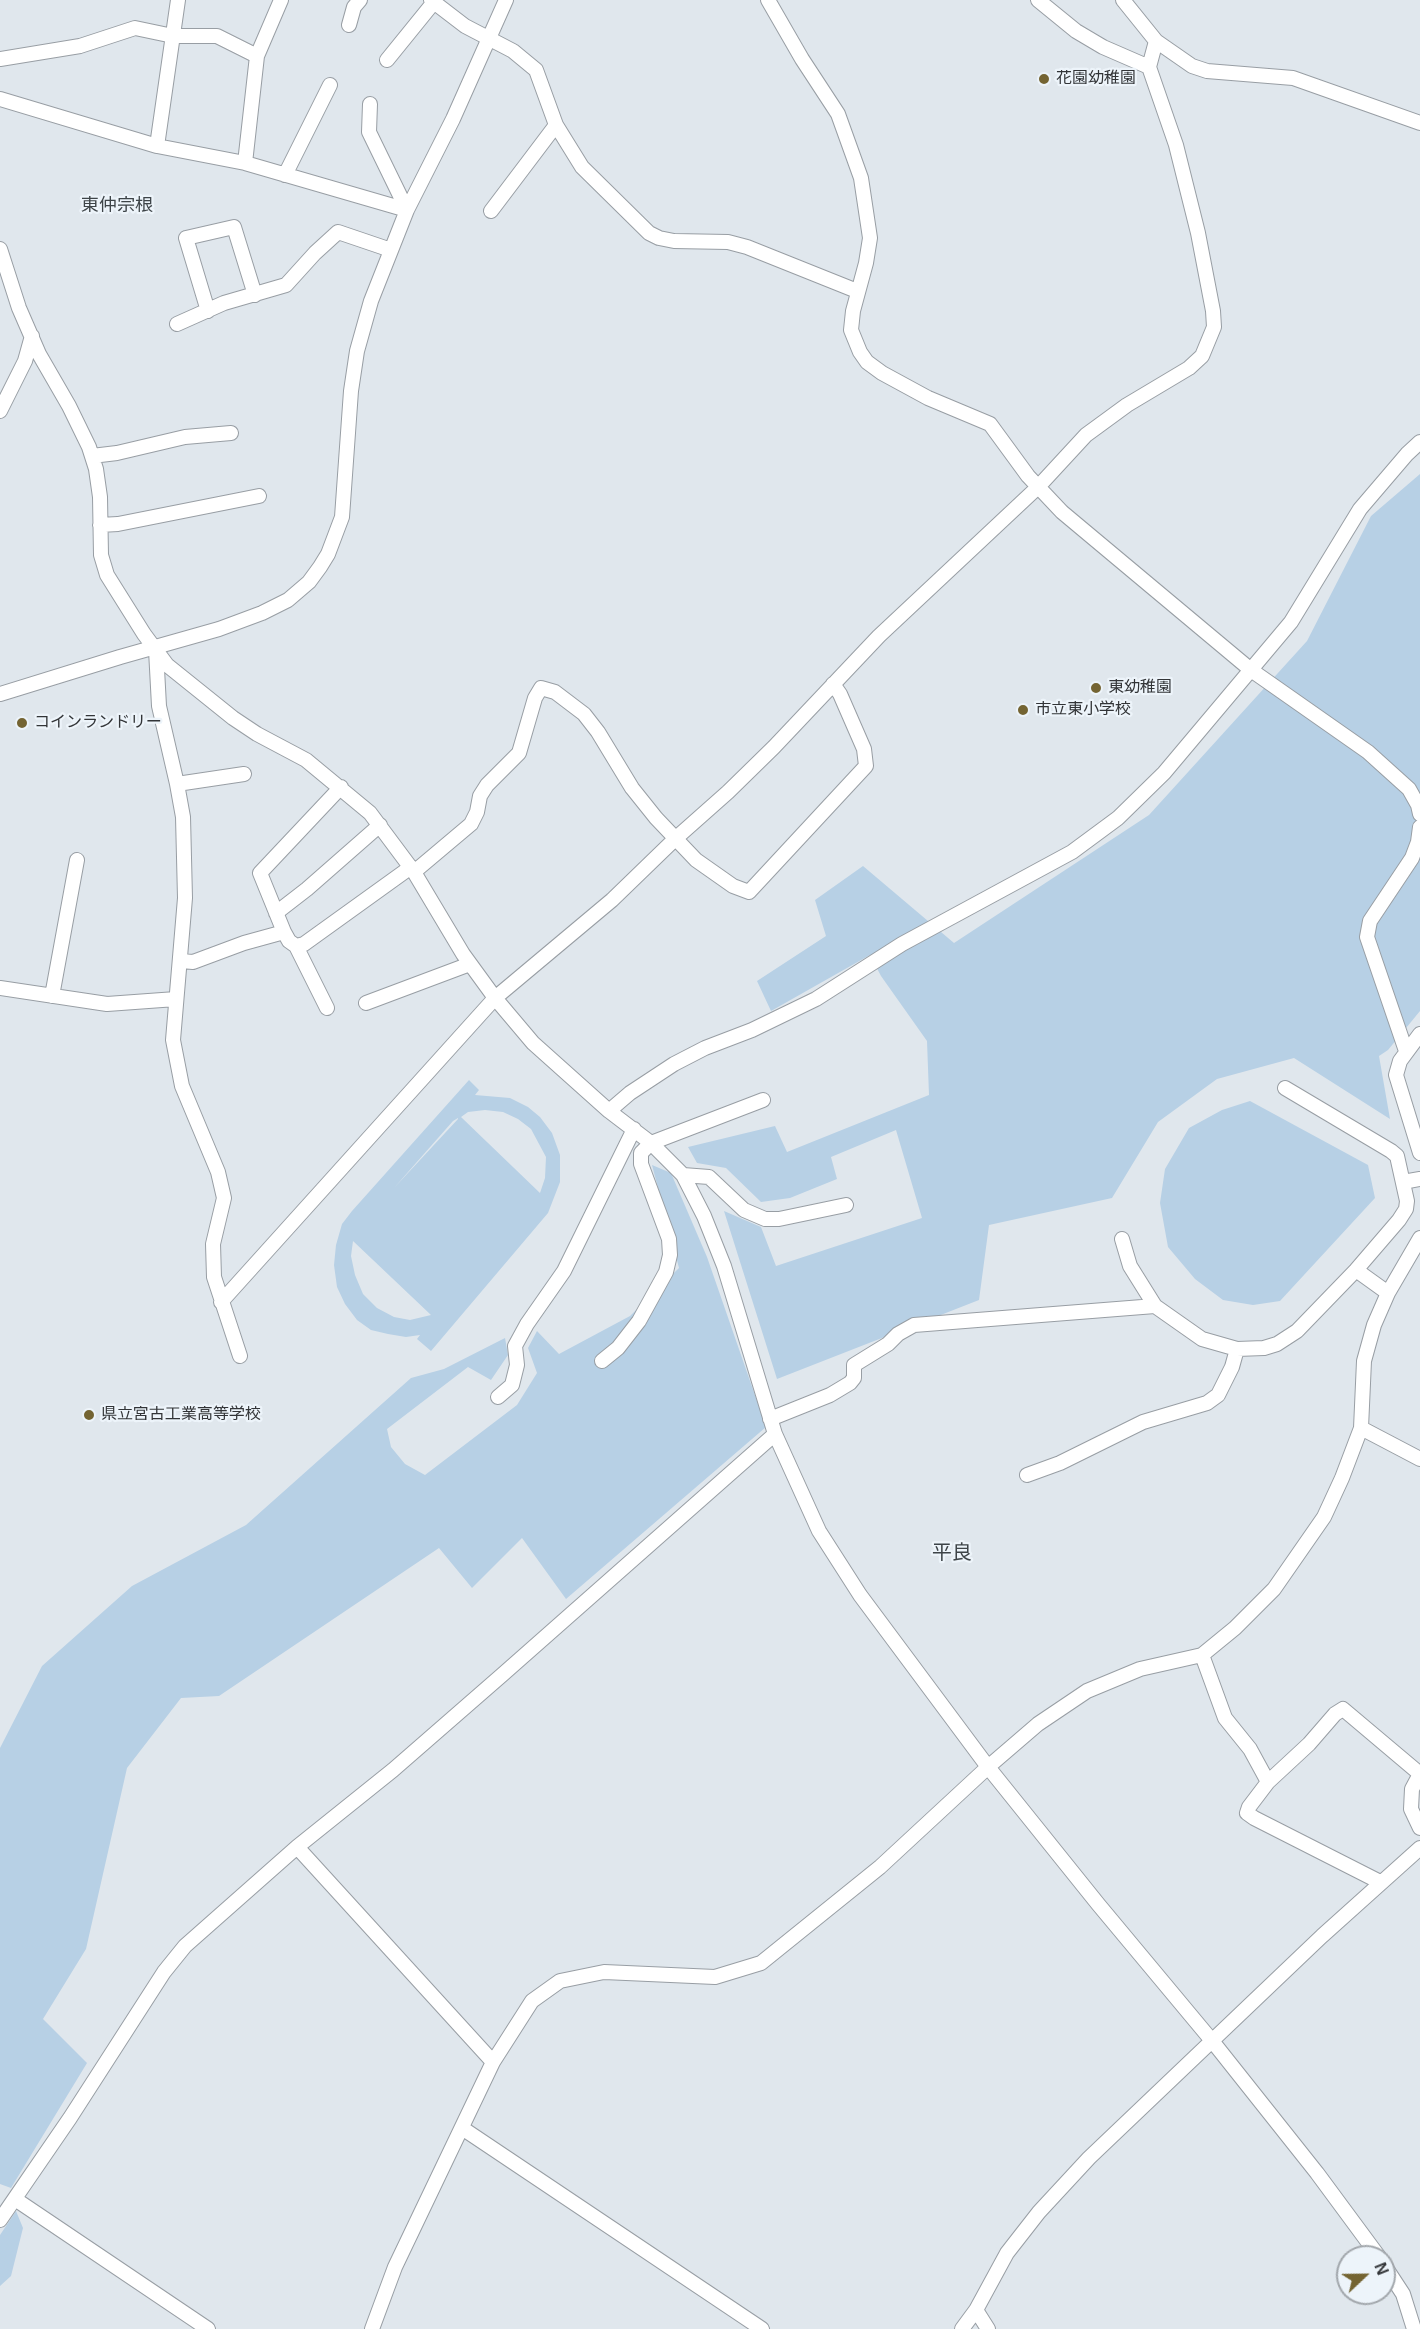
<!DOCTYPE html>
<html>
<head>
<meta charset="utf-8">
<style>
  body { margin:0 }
  #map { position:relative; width:1420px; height:2329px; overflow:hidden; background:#e0e7ed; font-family:Arial,sans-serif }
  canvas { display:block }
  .north { position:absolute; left:1336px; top:2245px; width:60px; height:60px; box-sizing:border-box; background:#edf4fa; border:2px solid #a2a7ac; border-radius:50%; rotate:68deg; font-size:16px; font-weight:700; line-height:24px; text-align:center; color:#323437 }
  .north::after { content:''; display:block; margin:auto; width:21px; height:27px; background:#746432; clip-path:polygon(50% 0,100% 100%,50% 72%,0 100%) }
</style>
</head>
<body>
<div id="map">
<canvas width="1420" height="2329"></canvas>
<div class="north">N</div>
</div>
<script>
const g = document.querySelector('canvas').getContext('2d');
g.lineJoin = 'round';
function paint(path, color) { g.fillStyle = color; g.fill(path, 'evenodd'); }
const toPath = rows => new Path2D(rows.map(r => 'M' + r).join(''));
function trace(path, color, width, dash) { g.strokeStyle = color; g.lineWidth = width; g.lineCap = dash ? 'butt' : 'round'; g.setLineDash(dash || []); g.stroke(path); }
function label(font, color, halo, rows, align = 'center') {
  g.font = font + ' Arial,"Noto Sans JP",sans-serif'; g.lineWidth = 4.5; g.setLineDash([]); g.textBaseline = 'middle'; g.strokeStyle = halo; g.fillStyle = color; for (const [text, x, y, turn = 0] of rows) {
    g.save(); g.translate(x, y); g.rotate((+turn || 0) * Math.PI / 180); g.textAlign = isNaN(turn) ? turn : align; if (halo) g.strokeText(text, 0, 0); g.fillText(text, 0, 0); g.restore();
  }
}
paint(toPath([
  [1420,474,1420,1011,1388,1050,1379,1056,1390,1119,1294,1058,1217,1079,1158,1122,1112,1198,989,1225,979,1300,777,1379,724,1211,761,1227,776,1266,922,1218,896,1130,831,1157,837,1179,790,1198,761,1202,726,1168,697,1163,688,1147,775,1126,787,1152,929,1095,927,1041,881,976,870,955,771,1011,757,981,826,936,815,900,863,866,954,943,1149,815,1307,641,1371,516],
  [469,1080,479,1090,475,1095,510,1098,528,1107,540,1117,552,1133,560,1155,560,1182,548,1213,431,1351,417,1339,420,1335,406,1337,388,1334,371,1330,357,1320,345,1304,337,1287,334,1265,336,1245,342,1224,352,1211],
  [485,1110,503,1112,518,1119,531,1129,546,1157,545,1178,540,1193,461,1117,468,1112],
  [458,1118,458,1119,394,1188,453,1121],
  [353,1241,431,1315,410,1320,394,1317,377,1308,363,1294,355,1275,351,1256],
  [1250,1101,1368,1165,1375,1198,1280,1301,1253,1305,1223,1300,1195,1279,1168,1247,1160,1203,1165,1169,1189,1128,1222,1110],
  [652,1165,671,1173,707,1257,766,1427,566,1599,522,1538,472,1588,439,1548,219,1696,181,1698,127,1768,86,1949,43,2019,87,2063,11,2188,0,2184,0,1748,42,1666,132,1586,246,1525,411,1378,444,1369,505,1338,508,1355,491,1380,468,1367,387,1429,391,1447,405,1464,425,1475,517,1405,537,1373,528,1348,537,1331,559,1354,630,1316,679,1268],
  [16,2211,23,2228,11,2276,0,2286,0,2235]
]), '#b7d0e5');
const minor = toPath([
  [431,0,465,26,513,51,536,70,556,125,582,167,649,233,659,238,674,241,728,242,747,247,857,291],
  [768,0,802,59,838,114,861,178,870,238,866,263,853,311,851,330,860,352,867,362,882,373,928,398,990,424,1028,476,1062,512,1251,670,1368,752,1409,789,1418,805,1420,814],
  [1038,0,1076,31,1103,47,1149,67],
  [1123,0,1156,41,1192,66,1207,71,1293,78,1420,123],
  [349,25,354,7,360,0],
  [0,59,80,46,135,28,173,36,217,36,257,56],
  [387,60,434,2],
  [0,99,157,146,245,163,407,210],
  [370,104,369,132,407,210],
  [157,146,178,0],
  [245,163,257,56,281,0],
  [285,175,330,85],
  [491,211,556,125],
  [0,249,19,308,39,354,69,406,89,447,96,469,100,497,101,555,107,575,144,634,167,665,233,718,257,734,306,760,370,813,414,872,463,954,495,998,533,1043,609,1111,651,1143,683,1175,704,1216,724,1266,775,1434,819,1531,860,1595,988,1767,1098,1904,1213,2042,1317,2173,1379,2257],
  [208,311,186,238,234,227,255,295],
  [177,324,224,303,286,285,315,253,338,232,391,250],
  [0,411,25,361,32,336],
  [92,456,117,453,185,437,231,433],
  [100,525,118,524,259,496],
  [156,650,159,706,177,784,183,817,185,898,173,1040,182,1086,218,1172,224,1198,213,1244,214,1277,240,1356],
  [0,694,120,657,219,629,262,613,288,600,309,582,320,567,328,554,342,517,351,391,357,351,371,301,407,210,453,119,506,0],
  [177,784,244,774],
  [414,872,471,824,477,812,480,796,487,785,519,753,535,698,541,688,555,692,584,714,598,732,632,788,656,818,696,860,733,886,749,892,866,766,864,749,840,694,833,684],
  [276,913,307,889,380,825],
  [296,946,304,944,411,867],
  [181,961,193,962,244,943,284,932],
  [0,988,107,1004,176,999],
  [52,996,77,860],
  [366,1003,470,964],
  [327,1008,296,946,289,941,284,932,260,873,341,787],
  [1420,1034,1400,1061,1396,1075,1420,1153],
  [1406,1051,1367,937,1370,921,1412,858,1418,842,1420,827],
  [609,1111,630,1093,674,1064,705,1048,752,1030,816,999,902,944,1072,852,1118,818,1164,773,1291,622,1360,509,1407,454,1420,442],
  [683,1175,709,1177,744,1210,765,1219,779,1219,846,1205],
  [1403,1182,1420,1179],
  [1122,1239,1130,1266,1155,1306,1202,1339,1237,1349,1264,1348,1277,1344,1297,1331,1356,1270,1399,1220,1406,1209,1407,1201,1397,1156,1391,1151,1285,1088],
  [1356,1270,1388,1293],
  [221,1302,495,998,612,900,675,839,728,792,774,747,879,636,1038,487,1086,435,1127,405,1189,368,1202,356,1214,327,1213,311,1198,233,1176,145,1149,67,1156,41],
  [602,1361,618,1348,639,1321,666,1272,670,1255,669,1239,641,1164,641,1153,651,1143,763,1100],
  [498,1397,512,1385,517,1365,515,1346,527,1324,564,1271,634,1129],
  [770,1419,830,1395,850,1383,854,1378,854,1365,888,1344,898,1334,914,1325,1155,1306],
  [1361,1428,1420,1459],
  [1027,1475,1060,1463,1143,1422,1207,1403,1218,1395,1232,1367,1237,1349],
  [1202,1655,1225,1718,1250,1749,1268,1782],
  [1420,1774,1412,1789,1411,1809,1420,1828],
  [297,1847,493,2062],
  [1380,1882,1254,1818,1247,1813,1249,1807,1268,1782,1309,1744,1335,1714,1343,1709,1420,1774],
  [462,2128,762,2329],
  [15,2199,208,2329],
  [0,2220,70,2118,164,1972,185,1946,297,1847,393,1770,502,1675,775,1434],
  [1384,2265,1403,2294,1414,2329],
  [976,2310,988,2329],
  [372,2329,395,2267,493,2062,532,2001,560,1981,604,1972,715,1977,761,1963,880,1867,988,1767,1038,1724,1087,1691,1140,1669,1202,1655,1235,1628,1274,1589,1324,1517,1342,1478,1361,1428,1364,1361,1374,1325,1388,1293,1420,1238],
  [962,2329,976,2310,1007,2253,1039,2212,1089,2158,1322,1936,1420,1848]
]);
trace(minor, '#989ea4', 16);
trace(minor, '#fff', 14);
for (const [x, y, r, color] of [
  [1044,79,6,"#746432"],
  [1096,688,6,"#746432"],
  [1023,710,6,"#746432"],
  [22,723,6,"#746432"],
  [89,1415,6,"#746432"]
]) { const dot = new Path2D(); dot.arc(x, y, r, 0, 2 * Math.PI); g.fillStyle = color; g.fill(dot); trace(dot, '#edf4fa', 2); }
label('16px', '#323437', '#edf4fa', [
  ["花園幼稚園",1056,79],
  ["東幼稚園",1108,688],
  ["市立東小学校",1035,710],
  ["コインランドリー",34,723],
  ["県立宮古工業高等学校",101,1415]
], 'left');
label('18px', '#3e4448', '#edf4fa', [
  ["東仲宗根",117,206]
]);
label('20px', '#3e4448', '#edf4fa', [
  ["平良",952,1553]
]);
</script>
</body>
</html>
